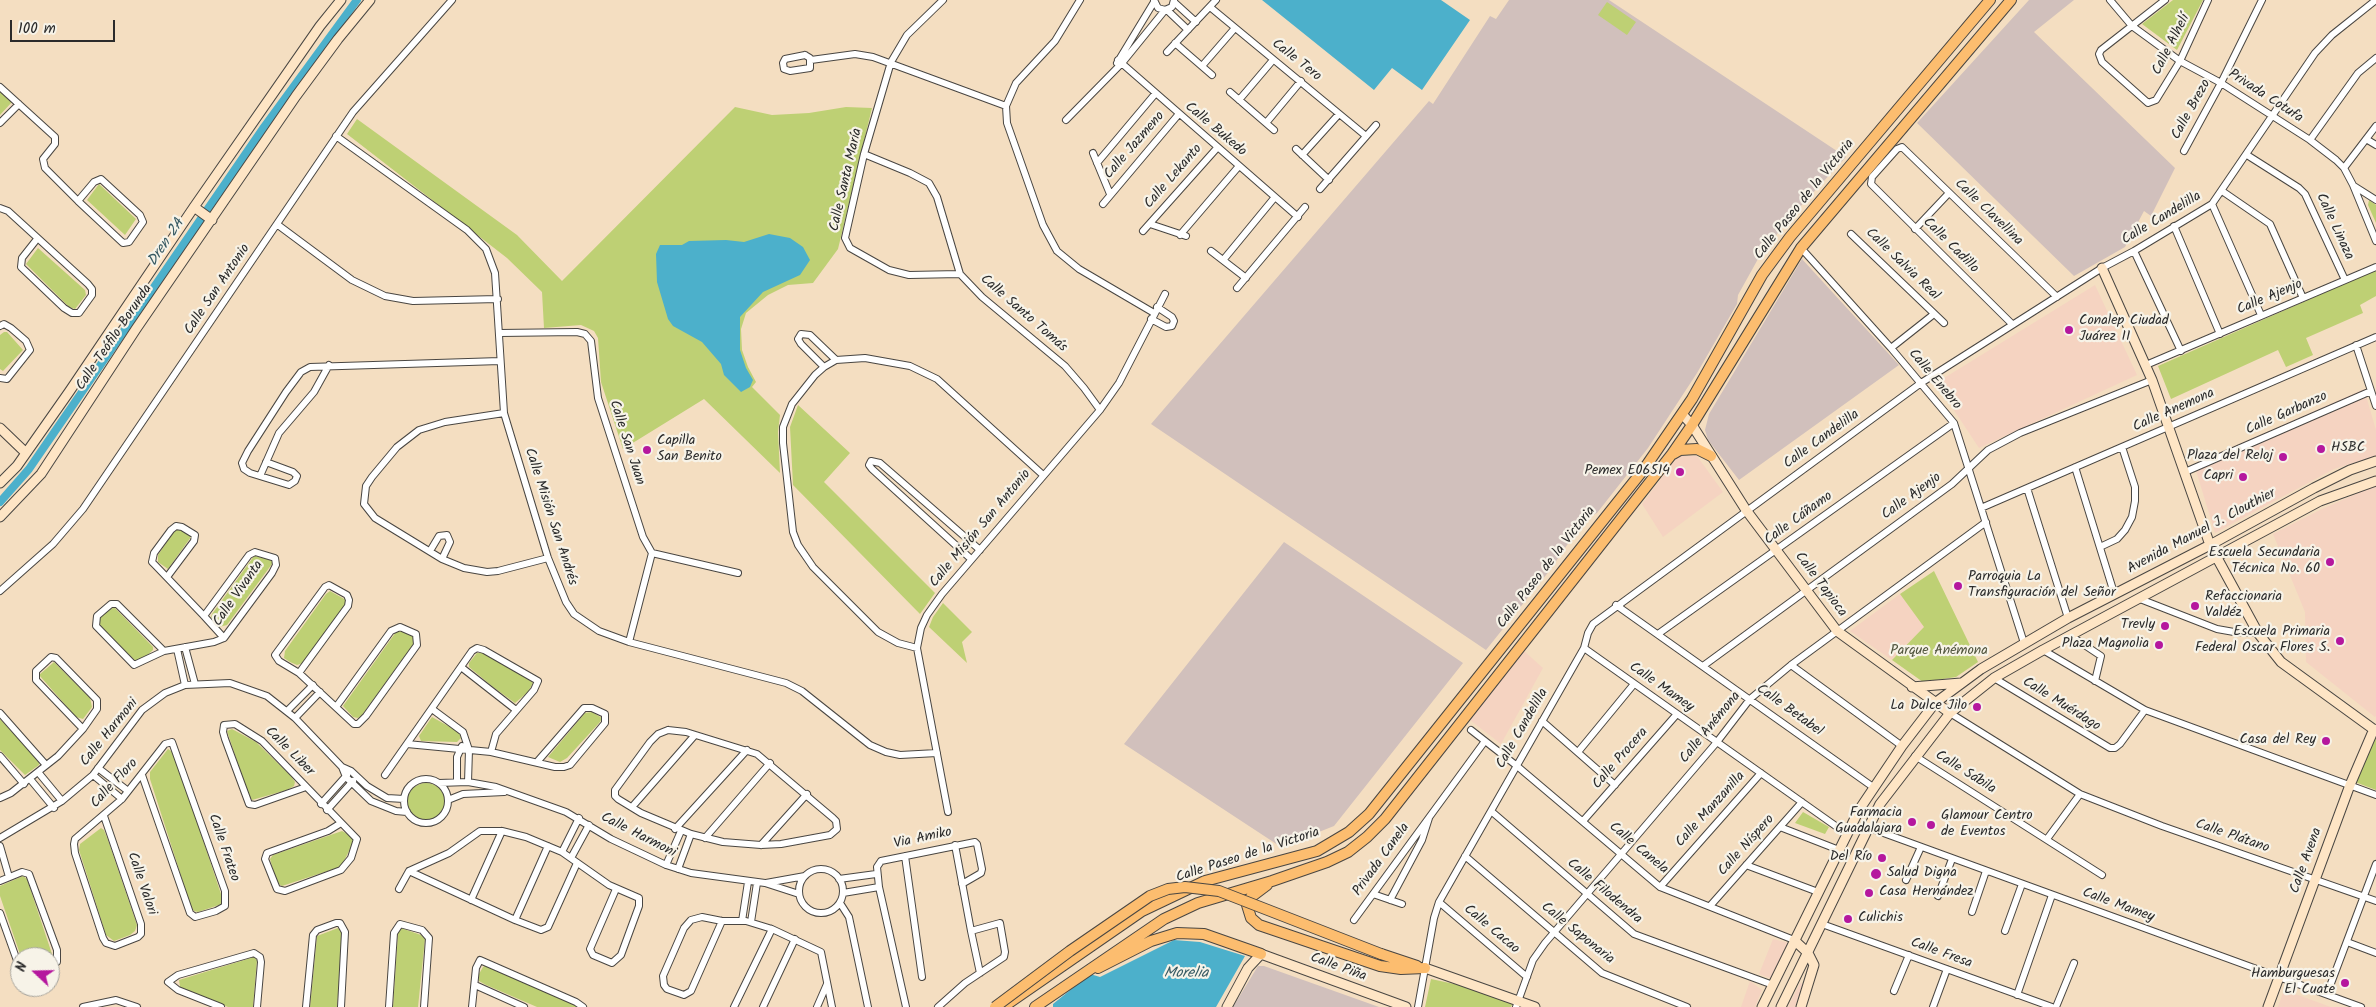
<!DOCTYPE html>
<html>
<head>
<meta charset="utf-8">
<style>
  body { margin:0 }
  #map { position:relative; width:2376px; height:1007px; overflow:hidden; background:#f4dec1; font-family:Kalam,sans-serif }
  canvas { display:block }
  .north { position:absolute; left:10px; top:947px; width:50px; height:50px; box-sizing:border-box; background:#f7f3e8; border:1px solid #a5a39c; border-radius:50%; rotate:291deg; font-size:14px; font-weight:700; line-height:20px; text-align:center; color:#2b2b2b }
  .north::after { content:''; display:block; margin:auto; width:18px; height:22px; background:#b5179e; clip-path:polygon(50% 0,100% 100%,50% 72%,0 100%) }
  .scale { position:absolute; left:10px; top:20px; width:105px; height:22px; box-sizing:border-box; border:2px solid #2b2b2b; border-top:0; padding-left:6px; font-size:15px; line-height:18px; white-space:nowrap; color:#2b2b2b; -webkit-text-stroke:4px #f7f3e8; paint-order:stroke }
</style>
</head>
<body>
<div id="map">
<canvas width="2376" height="1007"></canvas>
<div class="north">N</div>
<div class="scale">100 m</div>
</div>
<script>
const g = document.querySelector('canvas').getContext('2d');
g.lineJoin = 'round';
function paint(path, color) { g.fillStyle = color; g.fill(path, 'evenodd'); }
const toPath = rows => new Path2D(rows.map(r => 'M' + r).join(''));
function trace(path, color, width, dash) { g.strokeStyle = color; g.lineWidth = width; g.lineCap = dash ? 'butt' : 'round'; g.setLineDash(dash || []); g.stroke(path); }
function label(font, color, halo, rows, align = 'center') {
  g.font = font + ' Kalam,sans-serif'; g.lineWidth = 4.5; g.setLineDash([]); g.textBaseline = 'middle'; g.strokeStyle = halo; g.fillStyle = color; for (const [text, x, y, turn = 0] of rows) {
    g.save(); g.translate(x, y); g.rotate((+turn || 0) * Math.PI / 180); g.textAlign = isNaN(turn) ? turn : align; if (halo) g.strokeText(text, 0, 0); g.fillText(text, 0, 0); g.restore();
  }
}
paint(toPath([
  [2095,285,2137,375,1979,448,1936,383],
  [2364,389,2376,430,2376,456,2334,469,2215,533,2194,464],
  [1678,456,1697,456,1723,492,1663,537,1642,504],
  [2376,485,2376,716,2375,717,2306,662,2305,612,2273,534,2320,510],
  [1900,594,1924,627,1892,660,1850,631],
  [1524,651,1543,668,1501,744,1470,720],
  [1773,939,1789,943,1772,979,1759,974],
  [1750,981,1762,990,1755,1007,1741,1007],
  [1800,983,1803,984,1795,1007,1788,1007],
  [2284,990,2331,1007,2278,1007]
]), '#f5d3c1');
paint(toPath([
  [1509,0,1609,0,1846,157,1787,221,1758,259,1738,295,1737,304,1697,373,1648,448,1597,513,1584,520,1550,570,1486,650,1151,424,1429,101,1433,104,1490,16,1496,19],
  [2029,0,2074,0,2034,32,2175,168,2151,216,2144,211,2125,247,2074,276,1917,123],
  [1802,259,1899,365,1739,480,1708,440,1705,430,1709,414],
  [1284,542,1463,663,1334,826,1281,847,1124,744],
  [1258,966,1264,966,1379,1007,1233,1007]
]), '#d1c0bc');
paint(toPath([
  [2173,0,2203,0,2177,50,2142,24],
  [1607,2,1636,22,1627,35,1598,15],
  [0,92,12,102,0,115],
  [735,107,772,115,809,113,846,107,872,108,838,249,813,283,788,285,768,295,746,313,741,329,742,350,748,367,756,382,752,387,780,415,778,432,780,473,704,399,623,449,601,382,598,338,594,331,581,325,544,328,542,292,507,258,347,134,357,119,517,235,562,281],
  [99,184,136,219,125,235,87,200],
  [2369,200,2376,205,2376,223,2368,205],
  [38,248,85,290,86,295,75,309,69,307,26,264],
  [2376,270,2376,296,2360,305,2363,313,2306,338,2313,355,2286,367,2278,350,2171,399,2158,366],
  [4,332,7,332,23,350,3,371,0,369,0,335],
  [798,405,850,453,824,482,935,593,920,614,793,485,790,427],
  [175,530,184,530,191,537,168,569,158,562,158,555],
  [254,556,272,560,272,564,227,625,219,627,211,617,212,614],
  [1934,571,1978,662,1956,677,1923,682,1892,660,1924,627,1900,594],
  [330,591,346,600,345,607,303,663,297,665,290,662,284,658,285,651,326,594],
  [943,603,972,632,962,642,967,663,929,627,933,617],
  [114,607,153,647,153,650,141,661,136,661,131,657,98,623,98,617],
  [400,631,410,634,415,638,415,642,362,715,358,718,353,717,343,706,396,632],
  [477,653,483,653,528,679,533,683,528,692,515,703,493,687,469,667,469,663],
  [54,662,90,698,92,707,83,719,76,717,39,675],
  [592,712,602,718,600,722,567,758,560,762,548,757,585,713],
  [432,717,459,732,461,738,457,742,421,741,419,736],
  [0,719,39,761,39,765,25,775,0,750],
  [232,729,256,742,291,776,295,782,294,786,287,790,252,800,248,794,227,731],
  [2374,736,2376,737,2376,790,2355,782],
  [168,749,174,753,222,897,223,902,219,905,198,912,194,911,191,907,150,779,150,772],
  '407 802a19 19 0 1 1 38 0a19 19 0 1 1-38 0Z',
  [1803,812,1829,827,1825,834,1795,823],
  [101,828,104,830,108,840,137,925,135,931,130,935,114,941,106,935,79,850,80,844],
  [342,831,353,837,353,843,342,865,337,868,282,886,277,883,270,859,273,855],
  [23,876,27,879,52,954,53,959,50,961,50,957,21,957,0,896,0,886],
  [338,928,343,934,337,1007,310,1007,317,936],
  [401,928,421,935,425,939,418,1007,393,1007,398,933],
  [254,957,257,960,253,1007,228,1007,180,987,179,980],
  [486,965,579,1007,537,1007,486,985,479,981,479,974,483,967],
  [1431,979,1473,988,1513,1003,1511,1007,1425,1007]
]), '#bed074');
paint(toPath([
  [1262,0,1441,0,1470,20,1422,90,1392,68,1374,90],
  [769,234,790,238,803,247,810,260,800,275,763,292,740,317,740,350,746,368,753,380,750,387,741,392,724,375,721,364,702,342,673,326,668,319,657,282,656,254,660,245,682,245,689,241,726,240,744,242],
  [1174,940,1200,942,1245,956,1216,1007,1053,1007,1053,1004,1090,974,1100,977]
]), '#4cb0cb');
trace(toPath([
  [0,502,29,469,264,127,357,0]
]), '#4cb0cb', 8);
const street = toPath([
  [943,0,907,35,891,62,864,154,845,238,850,248,889,270,909,275,960,274],
  [1080,0,1055,41,1016,83,1006,106,1007,123,1043,225,1057,251,1079,269,1154,313],
  [1154,0,1158,8,1165,10,1172,7,1174,0],
  [2110,0,2132,26,2180,61,2221,83,2310,140,2336,160,2344,168,2353,185,2376,241],
  [2165,0,2101,50,2099,54,2102,62,2148,103,2156,100,2180,61,2208,0],
  [1174,2,1196,22],
  [1210,7,1366,136],
  [1167,10,1188,30],
  [1175,43,1212,75],
  [1167,52,1216,0],
  [805,55,810,58,810,68,790,71,784,69,783,63,785,59,805,55],
  [811,60,855,54,873,57,1006,106],
  [1118,60,1298,217],
  [1117,63,1154,2],
  [1202,66,1235,28],
  [0,87,55,137,55,144,43,159,45,168,78,201,123,243,129,242,143,222,140,215,101,179,94,182,78,201],
  [1230,92,1274,130],
  [1239,100,1273,60],
  [1066,120,1122,63,1165,10],
  [0,123,19,104],
  [1266,123,1301,81],
  [336,136,467,230,486,249,495,273,504,413,548,558,566,602,574,614,599,631,629,642,786,683,802,691,870,745,886,752,900,755,937,753],
  [2366,139,2376,145],
  [2310,140,2358,73,2376,58],
  [1296,149,1329,180],
  [2184,151,2221,83,2262,0],
  [1093,153,1110,194],
  [864,154,910,173,929,183,937,197,960,274,982,297,1065,366,1084,388,1100,410],
  [1302,155,1339,114],
  [2247,155,2299,188,2305,194,2345,280],
  [1097,163,1155,94],
  [2344,168,2376,126],
  [2354,186,2376,200],
  [1320,189,1376,125],
  [2222,191,2270,224,2303,298],
  [1103,204,1178,115],
  [2212,204,2261,315],
  [0,208,8,211,88,284,92,289,92,295,79,313,72,313,64,308,21,267,22,258,37,239],
  [1150,224,1186,236],
  [278,225,352,280,385,296,413,301,498,299],
  [2174,226,2220,334],
  [1915,229,1949,193],
  [1143,231,1217,148],
  [1851,234,1944,323],
  [1180,235,1239,166],
  [1801,248,1891,348,1954,423,2024,643],
  [1211,251,1246,278],
  [2134,251,2181,351],
  [1224,259,1275,197],
  [1237,288,1305,207],
  [1151,319,1166,327,1172,326,1174,321,1172,317,1157,307],
  [2012,324,1871,184,1872,177,1897,149,1902,147,2057,297],
  [0,326,4,324,11,328,26,341,30,350,7,379,0,378],
  [500,333,577,332,585,334,591,341,598,398,643,537,652,553,629,642],
  [2356,345,2376,406],
  [1891,348,1934,314],
  [2146,365,2376,267],
  [824,367,801,344,798,339,801,334,810,335,836,360],
  [504,413,445,422,419,430,397,447,372,477,366,486,364,504,375,518,442,559,464,568,487,572,498,571,548,558],
  [266,462,293,472,297,476,295,481,289,485,250,473,244,469,242,463,248,451,286,392,301,372,310,367,500,361],
  [2075,467,2114,593],
  [2185,472,2371,391],
  [260,476,279,433,314,392,329,365],
  [2027,488,2068,618],
  [1981,508,2376,337],
  [2100,547,2117,539,2125,530,2132,517,2135,501,2135,487,2122,447],
  [430,551,439,536,447,535,450,542,442,559],
  [652,553,738,573],
  [971,559,872,469,869,465,871,461,880,463,980,550],
  [167,577,194,541,195,535,182,527,176,526,171,530,154,553,152,562,155,565,204,616,224,638],
  [0,591,53,544,83,509,353,112,452,0],
  [2140,599,2217,629,2234,632,2258,633],
  [1616,605,1873,787],
  [1658,634,1954,423],
  [2071,636,2101,656,2095,681],
  [185,647,195,684],
  [917,648,898,643,878,632,813,567,798,545,793,532,783,443,783,427,792,404,815,375,824,367,836,360,865,358,910,366,937,379,1043,475],
  [1584,648,1847,834],
  [177,649,185,685],
  [2043,650,2145,710,2376,795],
  [164,651,117,604,111,604,97,616,96,626,134,665,164,651,214,642,224,638,272,573,276,565,275,558,255,552,249,555,204,616],
  [1791,665,1902,746],
  [1703,666,1952,484,1988,450,2020,433,2152,380],
  [461,667,516,710],
  [299,673,348,606,349,600,347,595,329,585,325,587,275,655,279,661,299,673,354,724,358,724,366,716,417,645,416,634,400,627,391,631,336,707],
  [1994,678,2110,748,2115,748,2120,744,2145,710],
  [432,709,463,732,469,750,468,782],
  [287,711,313,685],
  [0,713,46,765],
  [1950,713,2080,794,2162,826,2376,901],
  [295,718,320,692],
  [1542,721,1615,785],
  [668,730,686,732,757,754,833,818,836,821,837,829,830,835,781,844,761,845,723,842,691,834,641,813,618,799,615,796,615,790,650,742,658,734,668,730],
  [1471,730,1517,766,1660,887,1794,940],
  [407,744,491,752,555,767,564,767,570,765,605,723,605,714,592,708,584,708,537,762],
  [1578,752,1634,684],
  [0,756,24,784],
  [1915,756,2102,875],
  [342,767,346,777,371,801,396,811,407,812],
  [98,768,128,791],
  [38,772,62,801],
  [93,775,122,799],
  [385,775,472,651,477,648,484,650,538,681,534,690,496,734,491,752],
  [30,779,54,808],
  '404 801a22 22 0 1 1 44 0a22 22 0 1 1-44 0Z',
  [457,781,457,757,462,746],
  [439,783,468,782,496,787,566,812,611,839,666,865,691,873,765,883,799,894],
  [306,787,255,805,249,804,225,739,223,732,224,725,235,724,262,741,357,839,351,858,341,870,285,891,277,889,265,859,267,853,328,831,341,823],
  [0,798,11,793,58,756,83,729,97,709,97,700,56,658,51,657,36,671,36,680,83,729],
  [448,800,463,794,504,792],
  [321,804,347,775],
  [632,807,695,735],
  [327,810,353,781],
  [1491,811,1634,934,1773,985],
  [948,812,917,648,921,628,927,615,942,594,1100,410,1119,383,1165,294],
  [104,816,141,924,141,934,138,937,115,946,106,943,103,938,75,853,74,844,75,839,122,799,165,744,172,742,225,891,225,906,216,911,195,917,190,913,142,775],
  [1583,821,1677,714],
  [1780,827,1839,850],
  [1867,827,2361,1007],
  [675,829,747,750],
  [0,838,62,801,93,775,142,710,165,693,185,685,230,683,267,696,295,718,342,767,351,771,367,786,387,798,404,799],
  [705,838,770,763],
  [2047,839,2080,794],
  [761,845,807,794],
  [955,845,971,931],
  [0,846,9,877],
  [548,846,515,920,541,930,548,927,577,863],
  [562,852,579,818],
  [905,856,922,977],
  [1465,856,1602,973,1687,1007],
  [571,858,589,825],
  [666,865,681,831],
  [1746,865,1818,892],
  [678,869,691,834],
  '799 891a22 22 0 1 1 44 0a22 22 0 1 1-44 0Z',
  [409,871,515,920],
  [839,879,876,874],
  [1906,880,1921,847],
  [0,881,22,872,29,874,57,950,57,962,50,966],
  [766,883,805,876],
  [1660,887,1761,773],
  [399,889,409,871,449,853,480,831,502,831,526,837,562,852,609,885,639,898,639,906,621,955,612,963,593,955,590,949,616,889],
  [843,893,879,887],
  [1373,894,1402,904],
  [1938,896,1952,859],
  [471,900,502,831],
  [1390,900,1422,840,1429,818],
  [1439,902,1527,977],
  [840,903,849,917,868,1007],
  [1710,906,1802,802],
  [1972,912,1986,871],
  [0,913,20,969],
  [1354,920,1485,741],
  [722,921,691,991,684,995,667,989,664,985,663,976,684,928,691,920,702,917,722,921,746,921,772,929,821,952,832,1007],
  [742,921,748,882],
  [751,922,757,883],
  [1822,924,2052,1007],
  [2005,931,2022,884],
  [2347,942,2376,953],
  [475,985,524,1007],
  [1894,991,1909,955],
  [2327,994,2376,864],
  [2017,995,2052,895],
  [83,1007,116,1000,137,1007],
  [221,1007,178,990,168,982,178,975,254,953,260,957,261,962,257,1007],
  [306,1007,313,935,317,930,336,923,340,923,345,932,341,1007],
  [389,1007,394,933,400,924,422,930,429,938,424,1007],
  [472,1007,476,968,480,960,576,1002,583,1007],
  [734,1007,772,929],
  [763,1007,795,939],
  [817,1007,827,984],
  [906,1007,879,887,877,867,881,861,975,842,977,844,982,869,981,873,962,884],
  [938,1007,965,983,1004,957,1005,952,1000,923,971,931,980,973],
  [1418,1007,1434,918,1439,902,1584,648,1588,633,1593,624,1921,383,2102,268,2134,251,2212,204,2315,53,2332,35,2376,0],
  [1516,1007,1533,960,1545,943,1717,742,1750,699,1791,665,1986,522],
  [1933,1007,1947,969],
  [2056,1007,2074,963]
]);
const secondary = toPath([
  [194,207,212,220],
  [2102,268,2152,380,2210,545,2258,633,2281,662,2376,731],
  [1682,414,1692,425,1746,510,1837,631,1950,713],
  [0,428,26,453],
  [0,483,17,466,69,392,194,207,320,26,341,0],
  [0,517,41,474,136,329,296,96,338,39,370,0],
  [1912,687,1961,683],
  [1794,940,1808,953,1814,965,1801,1007],
  [1425,968,1535,1007],
  [1227,1007,1248,968,1261,954,1406,1007],
  [1762,1007,1859,810,1902,746,1935,703,1981,669,2068,618,2210,545,2314,488,2350,470,2376,461],
  [1781,1007,1880,804,1950,713,1994,678,2043,650,2320,501,2376,481],
  [2268,1007,2350,785,2374,729]
]);
const primary = toPath([
  [1673,454,1680,450,1697,449,1711,456],
  [1267,885,1251,897,1247,905,1251,918,1259,925,1380,966,1401,969,1425,968],
  [1381,954,1417,966],
  [1098,968,1151,941,1177,933,1204,934,1261,954],
  [1003,1007,1142,911,1205,881,1317,851,1349,832,1369,814,1644,469,1692,399,1762,275,1790,237,1990,0],
  [1035,1007,1164,919,1198,903,1272,881,1327,862,1348,852,1367,837,1385,819,1672,454,1692,425,1801,248,2011,0]
]);
trace(street, '#494642', 8);
trace(secondary, '#494642', 11);
trace(primary, '#494642', 12);
trace(street, '#fff', 6);
trace(secondary, '#fee5c5', 9);
trace(primary, '#fcbd6f', 10);
const primaryBridge = toPath([
  [995,1007,1070,951,1150,896,1168,889,1185,887,1219,891,1381,954]
]);
trace(primaryBridge, '#494642', 12, []);
trace(primaryBridge, '#fcbd6f', 10);
for (const [x, y, r, color] of [
  [2069,330,5,"#b5179e"],
  [2321,449,5,"#b5179e"],
  [647,450,5,"#b5179e"],
  [2283,457,5,"#b5179e"],
  [1680,472,5,"#b5179e"],
  [2243,477,5,"#b5179e"],
  [2330,562,5,"#b5179e"],
  [1958,586,5,"#b5179e"],
  [2195,606,5,"#b5179e"],
  [2165,626,5,"#b5179e"],
  [2340,641,5,"#b5179e"],
  [2159,645,5,"#b5179e"],
  [1977,707,5,"#b5179e"],
  [2326,741,5,"#b5179e"],
  [1912,822,5,"#b5179e"],
  [1931,825,5,"#b5179e"],
  [1882,858,5,"#b5179e"],
  [1876,874,6,"#b5179e"],
  [1869,893,5,"#b5179e"],
  [1848,919,5,"#b5179e"],
  [2345,983,5,"#b5179e"]
]) { const dot = new Path2D(); dot.arc(x, y, r, 0, 2 * Math.PI); g.fillStyle = color; g.fill(dot); trace(dot, '#f7f3e8', 2); }
label('14px', '#2b2b2b', '#f7f3e8', [
  ["Calle Alhelí",2172,45,-63],
  ["Calle Tero",1296,61,38],
  ["Privada Cotufa",2265,97,33],
  ["Calle Brezo",2192,110,-61],
  ["Calle Bukedo",1215,130,40],
  ["Calle Jazmeno",1135,146,-49],
  ["Calle Lekanto",1174,177,-49],
  ["Calle Santa María",847,180,-77],
  ["Calle Paseo de la Victoria",1805,200,-51],
  ["Calle Clavellina",1988,213,44],
  ["Calle Candelilla",2162,219,-31],
  ["Calle Linaza",2334,227,65],
  ["Calle Cadillo",1950,246,45],
  ["Calle Salvia Real",1902,265,44],
  ["Calle San Antonio",218,290,-56],
  ["Calle Ajenjo",2270,298,-23],
  ["Calle Santo Tomás",1023,314,41],
  ["Calle Teófilo Borunda",115,338,-56],
  ["Calle Enebro",1934,380,50],
  ["Calle Anemona",2174,411,-24],
  ["Calle Garbanzo",2287,414,-24],
  ["Calle Candelilla",1822,440,-36],
  ["Calle San Juan",626,443,72],
  ["Calle Ajenjo",1912,497,-36],
  ["Calle Misión San Andrés",550,517,72],
  ["Calle Cáñamo",1799,519,-36],
  ["Calle Misión San Antonio",981,529,-50],
  ["Avenida Manuel J. Clouthier",2202,532,-28],
  ["Calle Paseo de la Victoria",1547,568,-52],
  ["Calle Tapioca",1820,585,53],
  ["Calle Vivanta",239,594,-55],
  ["Calle Mamey",1661,688,35],
  ["Calle Muérdago",2061,705,32],
  ["Calle Betabel",1789,711,36],
  ["Calle Anémona",1711,728,-51],
  ["Calle Candelilla",1523,729,-60],
  ["Calle Harmoni",110,733,-51],
  ["Calle Liber",289,752,45],
  ["Calle Procera",1621,759,-49],
  ["Calle Sábila",1965,773,32],
  ["Calle Floro",115,784,-47],
  ["Calle Manzanilla",1711,810,-48],
  ["Calle Harmoni",638,836,27],
  ["Calle Plátano",2232,837,19],
  ["Via Amiko",923,839,-12],
  ["Calle Níspero",1747,846,-48],
  ["Calle Frateo",223,848,71],
  ["Calle Canela",1638,849,40],
  ["Calle Paseo de la Victoria",1248,856,-18],
  ["Privada Canela",1382,860,-54],
  ["Calle Avena",2307,861,-70],
  ["Calle Valori",141,884,71],
  ["Calle Filodendra",1604,892,40],
  ["Calle Mamey",2118,906,20],
  ["Calle Cacao",1491,930,40],
  ["Calle Saponaria",1577,934,39],
  ["Calle Fresa",1941,954,20],
  ["Calle Piña",1338,968,20]
]);
label('14px', '#2b2b2b', '#f7f3e8', [
  ["Conalep Ciudad",2079,322,"left"],
  ["Juárez II",2079,338,"left"],
  ["Capilla",657,442,"left"],
  ["San Benito",657,458,"left"],
  ["HSBC",2331,449,"left"],
  ["Plaza del Reloj",2273,457],
  ["Pemex E06514",1670,472],
  ["Capri",2233,477],
  ["Escuela Secundaria",2320,554],
  ["Técnica No. 60",2320,570],
  ["Parroquia La",1968,578,"left"],
  ["Transfiguración del Señor",1968,594,"left"],
  ["Refaccionaria",2205,598,"left"],
  ["Valdéz",2205,614,"left"],
  ["Trevly",2155,626],
  ["Escuela Primaria",2330,633],
  ["Federal Oscar Flores S.",2330,649],
  ["Plaza Magnolia",2149,645],
  ["La Dulce Jilo",1967,707],
  ["Casa del Rey",2316,741],
  ["Farmacia",1902,814],
  ["Guadalajara",1902,830],
  ["Glamour Centro",1941,817,"left"],
  ["de Eventos",1941,833,"left"],
  ["Del Río",1872,858],
  ["Salud Digna",1887,874,"left"],
  ["Casa Hernández",1879,893,"left"],
  ["Culichis",1858,919,"left"],
  ["Hamburguesas",2335,975],
  ["El Cuate",2335,991]
], 'right');
label('14px', '#50543d', '#f7f3e8', [
  ["Parque Anémona",1939,652]
]);
label('italic 15px', '#375a63', '#f7f3e8', [
  ["Dren 2A",167,243,-56],
  ["Morelia",1186,974]
]);
</script>
</body>
</html>
